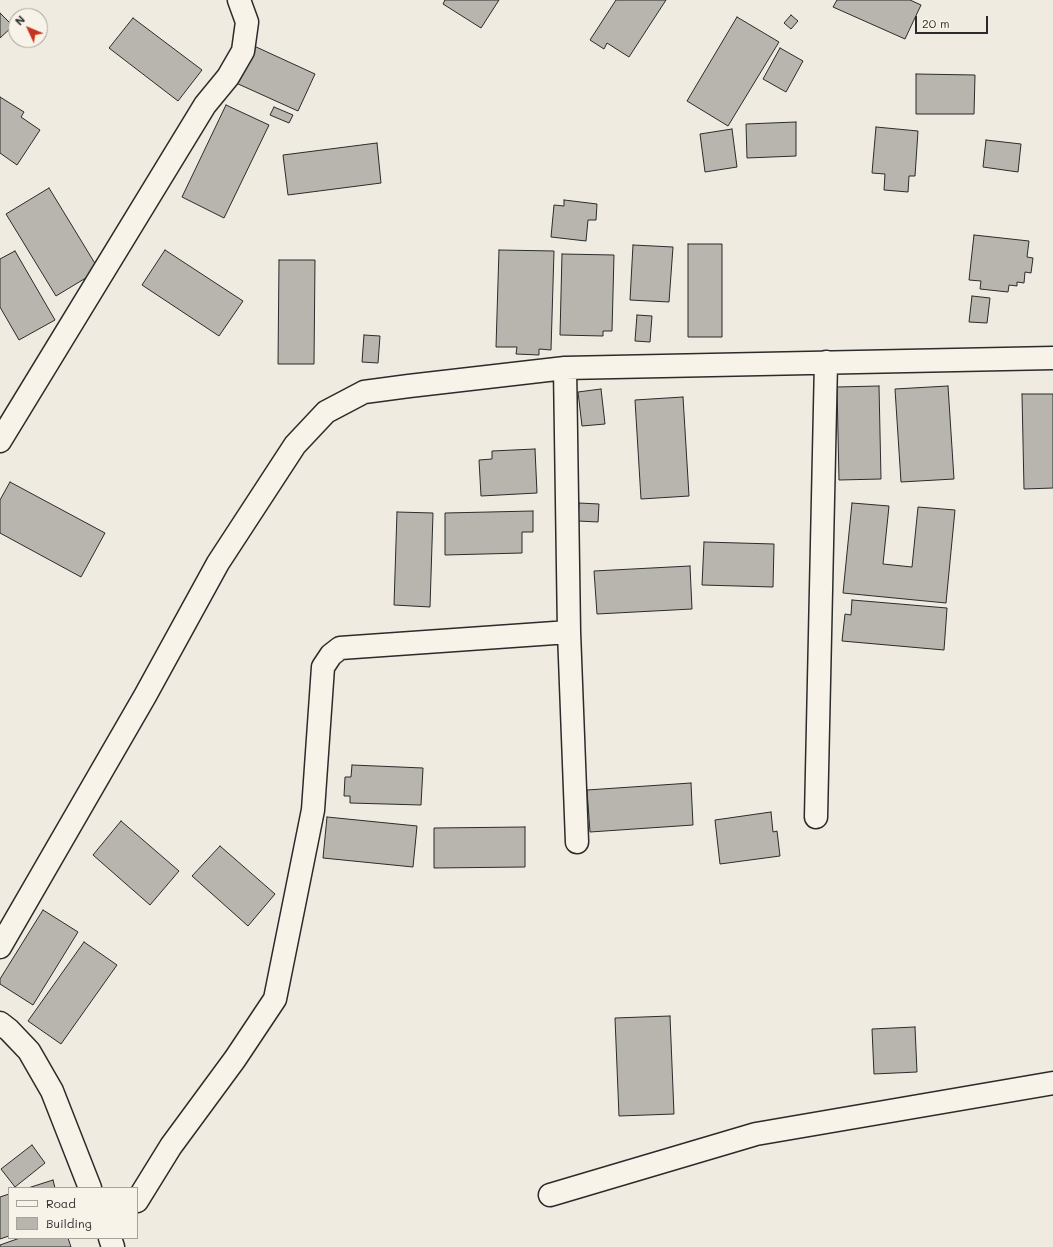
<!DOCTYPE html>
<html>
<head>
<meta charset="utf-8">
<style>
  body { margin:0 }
  #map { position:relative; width:1053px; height:1247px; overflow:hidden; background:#efebe0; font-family:Mali,sans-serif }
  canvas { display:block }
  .legend { position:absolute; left:8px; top:1187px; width:130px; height:52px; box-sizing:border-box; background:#f7f3e8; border:1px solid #a5a39c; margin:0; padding:5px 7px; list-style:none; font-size:12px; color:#2b2b2b }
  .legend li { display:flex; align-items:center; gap:8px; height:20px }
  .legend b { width:20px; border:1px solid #a5a39c }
  .north { position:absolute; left:8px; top:8px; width:40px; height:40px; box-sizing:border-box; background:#f7f3e8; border:1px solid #a5a39c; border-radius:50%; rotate:314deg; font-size:11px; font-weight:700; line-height:16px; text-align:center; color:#2b2b2b }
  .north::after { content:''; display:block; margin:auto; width:14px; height:18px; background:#c8321e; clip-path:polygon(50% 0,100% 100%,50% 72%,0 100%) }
  .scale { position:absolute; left:915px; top:16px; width:73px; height:18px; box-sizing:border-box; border:2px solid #2b2b2b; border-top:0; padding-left:5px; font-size:12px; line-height:14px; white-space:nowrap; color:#2b2b2b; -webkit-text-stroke:3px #f7f3e8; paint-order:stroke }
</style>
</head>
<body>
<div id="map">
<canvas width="1053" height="1247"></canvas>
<ul class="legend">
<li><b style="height:5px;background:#f7f3e8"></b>Road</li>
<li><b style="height:11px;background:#b8b5ae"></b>Building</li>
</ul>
<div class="north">N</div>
<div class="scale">20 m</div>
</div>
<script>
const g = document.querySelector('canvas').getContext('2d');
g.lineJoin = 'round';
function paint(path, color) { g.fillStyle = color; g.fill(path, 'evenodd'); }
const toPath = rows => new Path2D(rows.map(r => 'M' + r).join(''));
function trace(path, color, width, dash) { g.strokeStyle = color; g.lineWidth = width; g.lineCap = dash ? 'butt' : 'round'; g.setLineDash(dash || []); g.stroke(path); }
const building = toPath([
  [445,0,499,0,481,28,443,4,445,0],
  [616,0,666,0,629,57,607,43,604,49,590,40,616,0],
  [837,0,910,0,921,5,905,39,833,7,837,0],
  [0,13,13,26,0,38,0,13],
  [791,15,798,21,791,29,784,23,791,15],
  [737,17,779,42,728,126,687,101,737,17],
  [133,18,202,70,178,101,109,48,133,18],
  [254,46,315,74,298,111,236,83,254,46],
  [780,48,803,61,786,92,763,79,780,48],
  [916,74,975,75,974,114,916,114,916,74],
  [0,97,24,112,21,117,40,130,17,165,0,153,0,97],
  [226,105,269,125,224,218,182,197,226,105],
  [274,107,293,115,289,123,270,115,274,107],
  [796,122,796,156,747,158,746,124,796,122],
  [876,127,918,131,915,176,909,176,908,192,884,190,885,174,872,173,876,127],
  [732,129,737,167,705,172,700,134,732,129],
  [986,140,1021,144,1018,172,983,167,986,140],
  [377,143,381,183,288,195,283,155,377,143],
  [49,188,99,270,56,296,6,214,49,188],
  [564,200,597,204,596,220,588,220,586,241,551,237,554,205,564,206,564,200],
  [974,235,1029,241,1027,257,1033,258,1031,273,1025,272,1024,283,1017,282,1017,286,1009,285,1008,292,980,289,981,281,969,280,974,235],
  [688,244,722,244,722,337,688,337,688,244],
  [633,245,673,247,669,302,630,300,633,245],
  [165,250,243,301,219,336,142,285,165,250],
  [499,250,554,251,551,350,539,349,539,355,516,354,517,347,496,347,499,250],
  [15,251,55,320,19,340,0,307,0,259,15,251],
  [562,254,614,255,612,331,603,331,603,336,560,335,562,254],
  [279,260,315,260,314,364,278,364,279,260],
  [972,296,990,298,987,323,969,322,972,296],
  [637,315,652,316,650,342,635,341,637,315],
  [364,335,380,336,378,363,362,362,364,335],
  [879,386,881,479,839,480,837,387,879,386],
  [948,386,954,479,901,482,895,389,948,386],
  [601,389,605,424,582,426,578,392,601,389],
  [1022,394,1053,394,1053,488,1024,489,1022,394],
  [683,397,689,496,641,499,635,400,683,397],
  [535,449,537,493,481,496,479,460,492,459,492,451,535,449],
  [10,482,105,533,81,577,0,533,0,500,10,482],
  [579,503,599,504,598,522,578,521,579,503],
  [852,503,889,506,883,564,912,567,918,507,955,510,946,603,843,593,852,503],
  [533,511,533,532,522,532,522,553,445,555,445,513,533,511],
  [397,512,433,513,430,607,394,605,397,512],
  [704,542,774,544,773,587,702,585,704,542],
  [690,566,692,609,597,614,594,571,690,566],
  [852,600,947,608,944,650,842,641,845,614,851,615,852,600],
  [352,765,423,768,421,805,350,803,350,796,344,796,345,777,351,777,352,765],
  [691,783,693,825,590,832,587,790,691,783],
  [771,812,773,832,777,831,780,856,720,864,715,820,771,812],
  [327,817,417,826,413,867,323,858,327,817],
  [121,821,179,871,150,905,93,855,121,821],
  [525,827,525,867,434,868,434,828,525,827],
  [220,846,275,894,248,926,192,876,220,846],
  [43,910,78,932,33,1005,0,984,0,979,43,910],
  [84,942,117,965,61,1044,28,1021,84,942],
  [670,1016,674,1114,619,1116,615,1018,670,1016],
  [915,1027,917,1072,874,1074,872,1029,915,1027],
  [32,1145,45,1163,15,1187,1,1169,32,1145],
  [53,1180,55,1188,28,1188,53,1180],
  [9,1194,9,1236,0,1239,0,1197,9,1194],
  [20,1238,68,1238,71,1247,0,1247,0,1245,20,1238]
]);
paint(building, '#b8b5ae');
trace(building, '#2b2b2b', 1);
const street = toPath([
  [565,368,569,632,577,842],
  [0,441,205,105,228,77,243,51,247,22,239,0],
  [816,817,826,362],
  [0,947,145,696,218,563,295,445,326,412,364,392,409,386,565,368,1053,358],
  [0,1023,9,1030,29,1051,52,1091,90,1188],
  [550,1195,756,1134,1053,1083],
  [137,1201,171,1146,235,1059,275,999,313,810,323,667,331,655,340,648,569,632],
  [110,1238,113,1247]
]);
trace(street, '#2b2b2b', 25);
trace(street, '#f7f3e8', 22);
</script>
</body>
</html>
